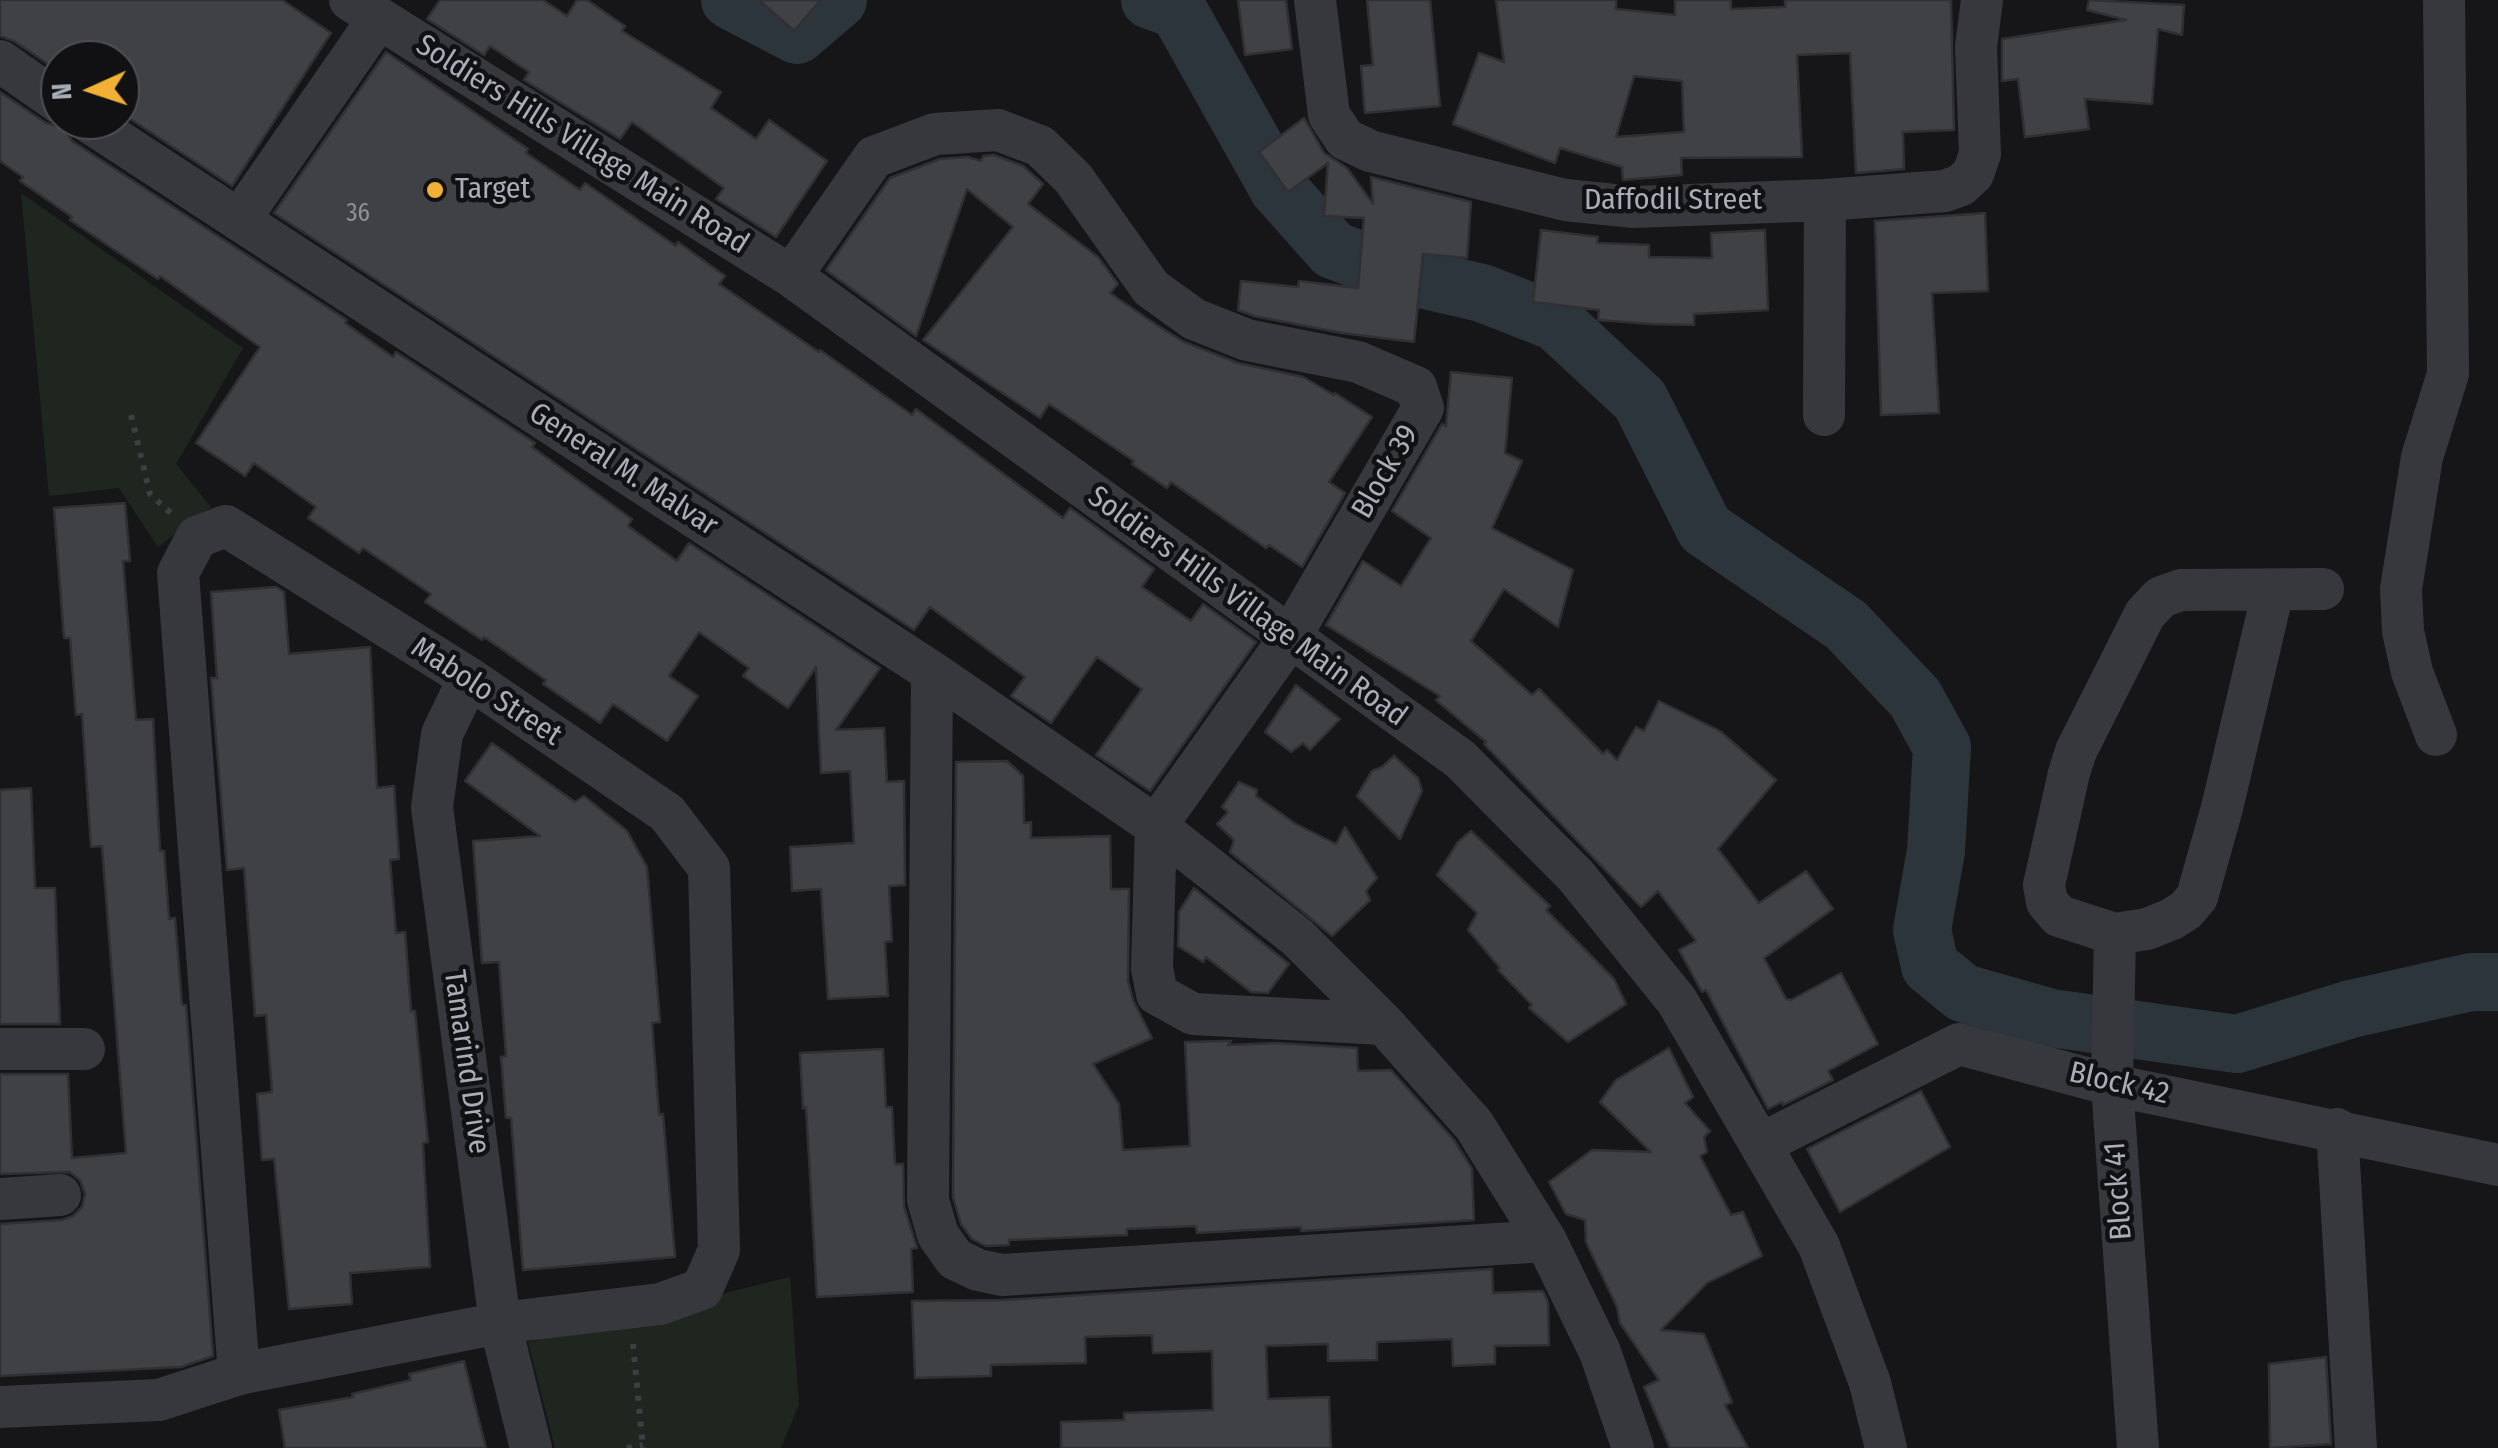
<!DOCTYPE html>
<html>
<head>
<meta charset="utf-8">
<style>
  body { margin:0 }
  #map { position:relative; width:2498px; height:1448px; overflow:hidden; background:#161618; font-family:"Fira Sans Condensed",sans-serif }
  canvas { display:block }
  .north { position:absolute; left:40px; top:40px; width:100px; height:100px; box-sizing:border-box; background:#111113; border:2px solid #4d4f55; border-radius:50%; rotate:267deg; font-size:28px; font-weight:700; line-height:40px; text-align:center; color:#a8adb8 }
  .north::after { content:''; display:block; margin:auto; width:35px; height:45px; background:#f2b134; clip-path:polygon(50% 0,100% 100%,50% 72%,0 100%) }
</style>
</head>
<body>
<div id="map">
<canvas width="2498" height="1448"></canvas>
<div class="north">N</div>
</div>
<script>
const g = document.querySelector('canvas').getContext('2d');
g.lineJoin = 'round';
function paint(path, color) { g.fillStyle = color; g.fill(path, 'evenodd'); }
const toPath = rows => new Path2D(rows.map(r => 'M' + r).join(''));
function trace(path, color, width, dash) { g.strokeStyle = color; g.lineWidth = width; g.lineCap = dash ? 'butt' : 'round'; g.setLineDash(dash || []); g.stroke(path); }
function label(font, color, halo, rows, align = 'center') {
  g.font = font + ' "Fira Sans Condensed",sans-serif'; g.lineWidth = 9; g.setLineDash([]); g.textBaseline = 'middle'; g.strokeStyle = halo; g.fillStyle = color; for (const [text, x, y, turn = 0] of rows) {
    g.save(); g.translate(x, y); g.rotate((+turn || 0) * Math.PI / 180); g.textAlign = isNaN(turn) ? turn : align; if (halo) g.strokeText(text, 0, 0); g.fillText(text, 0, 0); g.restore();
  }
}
paint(toPath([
  [21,193,243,348,176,464,211,507,158,547,119,488,49,496],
  [790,1277,799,1404,781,1448,555,1448,528,1342]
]), '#1e261f');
trace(toPath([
  [730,0,797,35,838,0],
  [1150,0,1178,10,1278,188,1333,250,1395,273,1482,293,1556,322,1640,400,1705,529,1846,625,1915,698,1942,747,1936,851,1922,930,1930,966,1963,993,2051,1018,2237,1044,2351,1009,2471,982,2498,982]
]), '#2c353c', 58);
const building = toPath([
  [0,0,282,0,331,33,232,186,120,112,120,60,60,60,60,72,14,41,0,36,0,0],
  [440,0,543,0,567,16,577,0,587,0,625,26,622,31,721,92,711,108,756,139,769,120,827,161,776,237,716,199,724,188,632,122,620,139,524,80,529,72,490,46,484,55,427,19,440,0],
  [759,0,821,0,794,31,759,0],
  [1238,0,1286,0,1292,49,1245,55,1238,0],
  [1367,0,1430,0,1440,106,1365,113,1361,66,1373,65,1367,0],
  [1496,0,1616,0,1616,9,1675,15,1675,0,1731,0,1731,9,1785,7,1785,0,1951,0,1954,130,1903,132,1904,169,1856,173,1850,53,1797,55,1802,157,1681,158,1682,175,1623,180,1622,167,1560,148,1555,163,1453,124,1479,53,1504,62,1496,0],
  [1634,76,1682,81,1684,132,1616,137,1634,76],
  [2089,0,2184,5,2182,35,2158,29,2152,104,2085,99,2089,129,2025,137,2018,79,2002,81,2002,39,2126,20,2087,10,2089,0],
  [386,52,528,149,526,153,580,190,585,183,676,246,678,242,725,276,719,284,819,352,820,350,912,415,916,409,1063,518,1070,508,1154,569,1142,587,1191,621,1203,604,1256,642,1150,791,1096,755,1142,689,1097,657,1051,723,1011,696,1025,677,930,607,914,630,274,213,386,52],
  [0,92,46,123,63,127,72,141,347,320,345,323,393,357,396,352,535,443,532,447,632,519,628,526,677,561,689,543,880,668,836,730,884,728,887,782,904,781,905,885,889,886,892,941,885,942,888,996,828,999,821,889,792,891,790,847,854,843,850,771,821,773,816,667,788,708,743,676,749,668,699,632,669,676,698,696,667,741,613,704,600,723,543,684,546,680,484,637,482,640,425,602,431,594,363,548,359,553,308,518,316,507,254,463,245,476,196,443,260,347,160,276,158,279,70,220,72,217,20,181,23,177,0,161,0,92],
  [1304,118,1324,153,1347,168,1373,204,1371,177,1471,202,1467,258,1423,254,1414,342,1342,333,1254,316,1238,310,1241,281,1298,287,1299,281,1358,288,1364,218,1324,216,1328,163,1288,192,1259,152,1304,118],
  [994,155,1023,166,1043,184,1028,204,1098,257,1118,284,1110,293,1155,324,1184,342,1238,363,1303,377,1334,395,1335,393,1372,417,1329,482,1345,493,1302,567,1269,545,1266,548,1171,482,1167,488,1132,464,1134,461,1049,404,1040,418,923,340,1013,227,967,189,916,336,826,270,890,178,940,159,968,157,981,161,983,156,994,155],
  [1985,213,1988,291,1932,293,1939,413,1881,415,1875,221,1985,213],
  [1541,230,1598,237,1597,243,1649,245,1649,257,1712,258,1711,233,1765,230,1768,310,1694,314,1694,325,1652,324,1598,320,1599,310,1533,302,1541,230],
  [1451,372,1512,378,1505,453,1522,461,1492,528,1573,570,1558,627,1504,589,1471,641,1532,695,1539,689,1603,754,1607,750,1617,760,1636,727,1644,731,1659,701,1720,731,1776,780,1718,849,1759,903,1806,871,1833,909,1764,958,1786,999,1791,1000,1841,973,1878,1044,1828,1071,1833,1080,1783,1105,1782,1102,1768,1109,1706,990,1702,992,1679,950,1696,941,1658,891,1641,907,1484,744,1486,742,1436,700,1440,696,1326,625,1363,561,1401,586,1431,538,1392,511,1442,424,1446,426,1451,372],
  [125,503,130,561,123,561,136,720,153,719,160,851,164,851,169,919,175,918,182,1005,186,1005,213,1356,181,1367,0,1376,0,1224,62,1220,73,1216,82,1207,85,1194,80,1180,70,1172,0,1174,0,1074,68,1074,72,1158,126,1153,102,846,91,847,82,714,76,715,70,638,64,638,54,508,125,503],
  [276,587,284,592,289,654,370,647,377,788,394,786,399,859,390,860,396,933,405,932,411,1011,415,1011,428,1142,423,1143,430,1267,350,1273,352,1304,289,1309,274,1159,262,1160,257,1094,272,1092,266,1015,255,1016,244,868,227,870,211,678,217,678,211,592,276,587],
  [1296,685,1340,719,1310,750,1303,743,1291,752,1265,732,1296,685],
  [492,743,575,802,584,796,627,831,647,867,660,1022,652,1023,659,1115,663,1114,675,1257,523,1270,511,1118,506,1118,501,1057,506,1056,499,962,482,963,473,841,540,836,465,781,492,743],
  [1394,756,1418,778,1422,791,1400,839,1357,796,1372,771,1382,767,1394,756],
  [1007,761,1023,776,1024,823,1031,822,1031,838,1110,836,1111,889,1129,889,1128,981,1133,1000,1152,1038,1093,1064,1119,1104,1123,1150,1190,1146,1185,1042,1224,1041,1231,1041,1228,1045,1276,1043,1357,1048,1358,1071,1391,1070,1454,1140,1472,1169,1474,1220,1301,1231,1301,1227,1197,1233,1196,1226,1127,1229,1127,1235,1009,1240,1009,1245,986,1246,972,1239,961,1224,953,1197,956,762,1007,761],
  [1239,782,1257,790,1256,796,1296,824,1336,844,1345,827,1377,878,1366,891,1370,900,1332,936,1230,852,1234,840,1217,824,1228,812,1222,807,1239,782],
  [31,788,35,888,55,888,60,1024,0,1024,0,790,31,788],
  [1471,831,1550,906,1546,910,1614,979,1626,1004,1568,1042,1529,1008,1532,1005,1498,970,1500,968,1468,930,1477,913,1437,875,1458,842,1471,831],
  [1194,888,1289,964,1268,993,1251,992,1206,957,1203,962,1178,946,1179,912,1194,888],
  [1669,1048,1693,1097,1685,1103,1710,1131,1704,1137,1707,1152,1700,1156,1731,1215,1743,1212,1762,1256,1707,1283,1661,1330,1704,1334,1732,1402,1725,1405,1748,1448,1670,1448,1644,1387,1659,1380,1620,1323,1617,1307,1586,1242,1585,1220,1566,1214,1549,1182,1592,1150,1651,1152,1600,1102,1616,1080,1669,1048],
  [883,1049,886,1107,892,1107,895,1164,903,1164,904,1206,917,1248,911,1249,913,1292,817,1297,806,1107,803,1108,800,1053,883,1049],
  [1921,1091,1950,1147,1840,1212,1807,1149,1921,1091],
  [1492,1269,1493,1293,1543,1291,1548,1302,1549,1345,1495,1346,1495,1364,1453,1366,1452,1339,1377,1342,1377,1360,1328,1361,1328,1344,1266,1346,1268,1399,1329,1397,1331,1448,1061,1448,1061,1422,1124,1420,1124,1413,1213,1410,1212,1351,1153,1353,1152,1335,1085,1337,1086,1363,991,1365,991,1376,915,1378,912,1301,1004,1300,1492,1269],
  [2326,1357,2331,1444,2270,1448,2269,1364,2326,1357],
  [464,1361,486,1448,285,1448,279,1410,353,1397,352,1394,411,1380,409,1374,464,1361]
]);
paint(building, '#404145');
trace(building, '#303034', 2.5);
trace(toPath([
  [131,415,150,494,174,516],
  [633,1344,643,1448],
  [627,1448,643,1445]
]), '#3d3f44', 6, [5, 8]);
trace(toPath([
  [350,0,791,276,1460,759,1576,876,1677,1001,1819,1246,1870,1383,1886,1448],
  [1315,0,1329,115,1345,139,1370,151,1565,200,1634,207,1825,200,1945,191,1961,185,1973,174,1980,154,1976,47,1982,0],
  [0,61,60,103],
  [86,120,932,672,1156,826,1297,937,1384,1024,1474,1125,1546,1241,1600,1352,1633,1448],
  [239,220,379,18],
  [791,276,874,157,935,134,998,130,1040,146,1073,178,1151,288,1194,319,1247,340,1358,362,1416,387,1423,408,1289,639,1156,826,1152,968,1157,994,1193,1014,1384,1024],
  [1824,415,1825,200],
  [2273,591,2222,808,2197,897,2186,910,2172,919,2147,929,2115,934,2059,916,2047,902,2044,885,2069,773,2076,751,2145,614,2161,597,2181,590,2323,589],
  [932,672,928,1200,938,1235,955,1259,978,1270,1002,1275,1546,1241],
  [469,678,442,734,432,807,500,1323,531,1448],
  [2436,735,2412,672,2403,631,2401,589,2422,457,2448,374,2444,0],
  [2115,934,2112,1085,2138,1448],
  [0,1049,84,1049],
  [2337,1129,2356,1448],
  [1761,1144,1959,1044,2112,1085,2498,1165],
  [0,1199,60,1195],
  [0,1407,159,1400,239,1374,500,1323,660,1304,702,1289,719,1250,709,868,667,813,469,678,226,526,197,537,178,573,239,1374]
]), '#37383d', 42);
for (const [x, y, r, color] of [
  [435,190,10,"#f2b134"]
]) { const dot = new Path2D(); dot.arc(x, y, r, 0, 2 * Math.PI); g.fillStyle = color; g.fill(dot); trace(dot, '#111113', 4); }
label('25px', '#8e929b', null, [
  ["36",358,214]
]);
label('30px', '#a8adb8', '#111113', [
  ["Soldiers Hills Village Main Road",582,145,32],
  ["Daffodil Street",1673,201],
  ["General M. Malvar",623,470,33],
  ["Block 39",1386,472,-60],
  ["Soldiers Hills Village Main Road",1247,607,36],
  ["Mabolo Street",486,692,33],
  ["Tamarind Drive",466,1062,82],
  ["Block 42",2119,1084,13],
  ["Block 41",2119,1191,-94]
]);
label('30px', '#a8adb8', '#111113', [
  ["Target",455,190]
], 'left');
</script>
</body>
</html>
